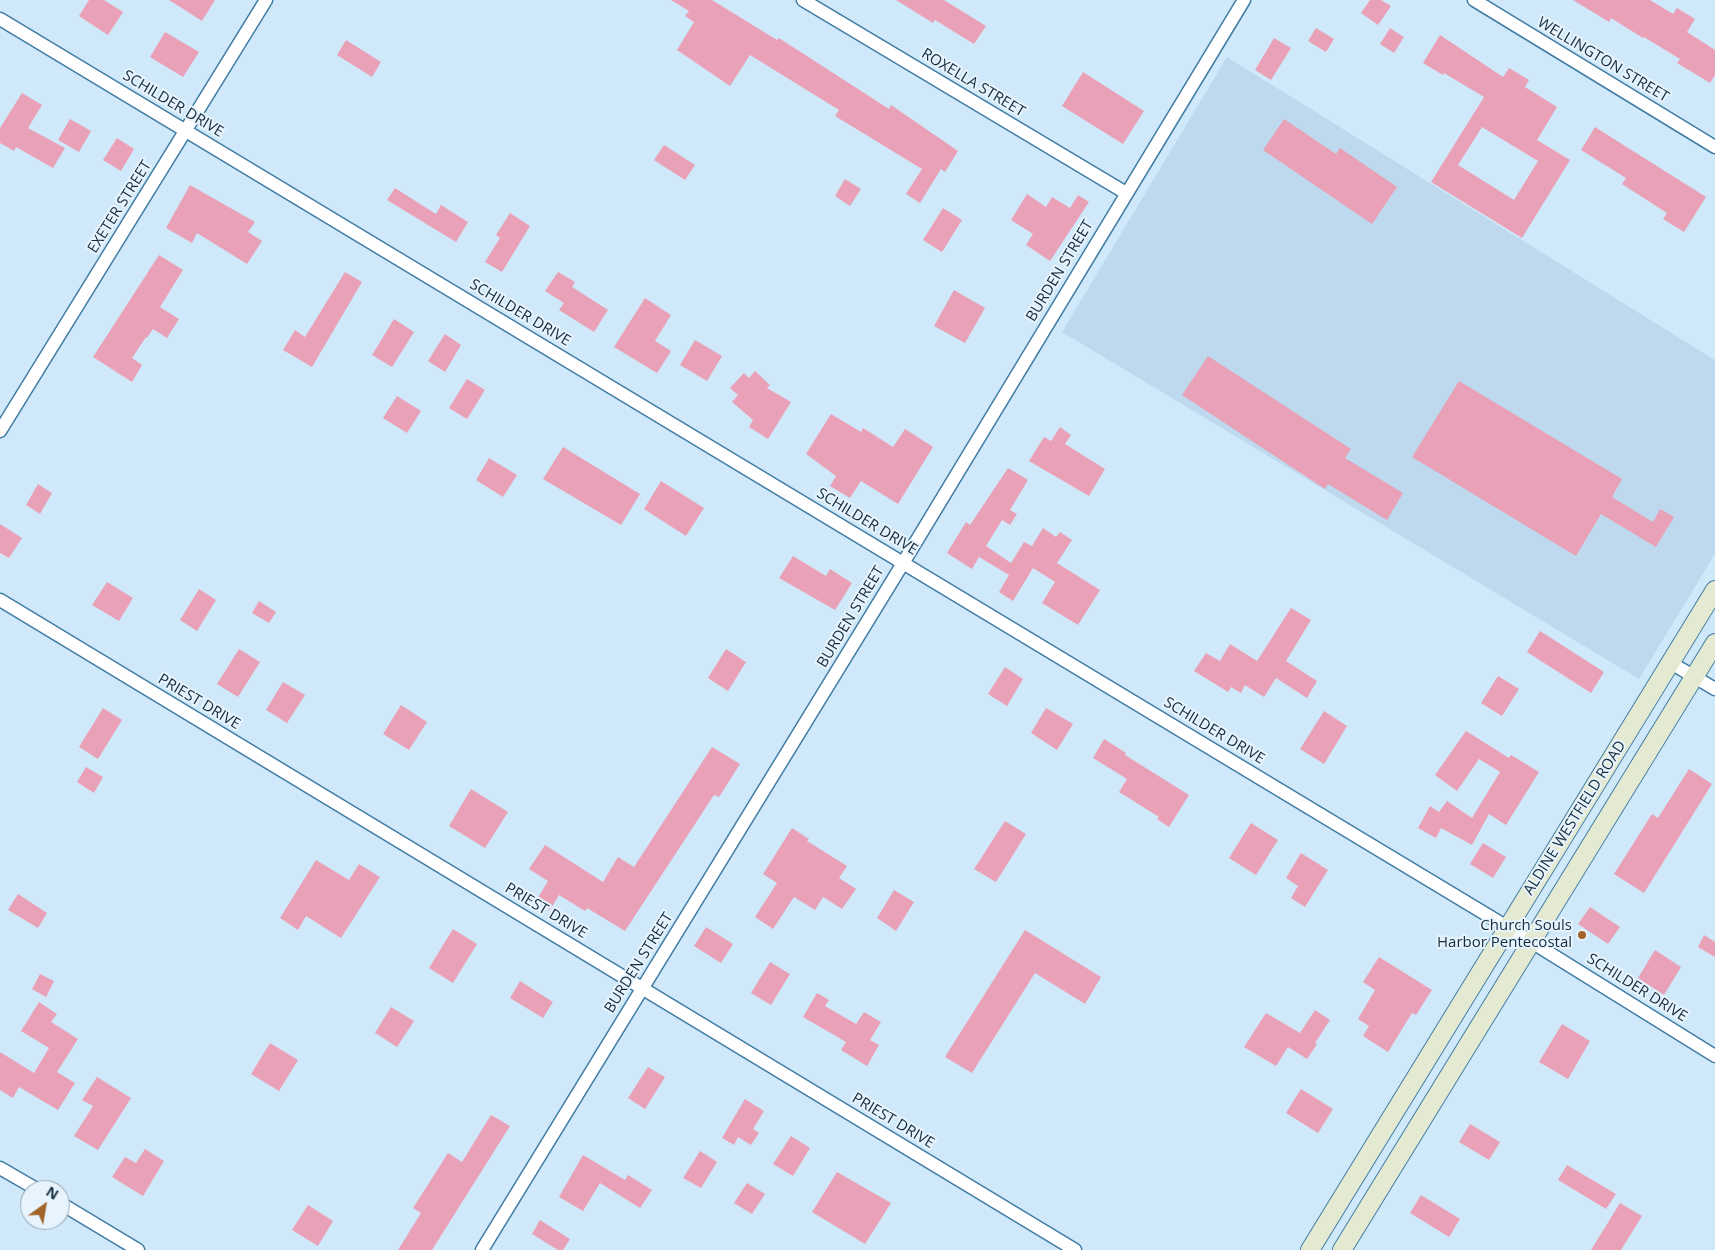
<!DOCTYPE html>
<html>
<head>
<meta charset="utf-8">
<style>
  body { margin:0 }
  #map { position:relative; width:1715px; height:1250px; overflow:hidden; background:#d0e9fa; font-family:"Open Sans",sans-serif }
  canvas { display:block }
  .north { position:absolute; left:20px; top:1180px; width:50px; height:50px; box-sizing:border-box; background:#e8f4fd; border:1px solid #93a4b1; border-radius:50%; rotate:32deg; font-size:14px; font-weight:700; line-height:20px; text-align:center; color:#142d3e }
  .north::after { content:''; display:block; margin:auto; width:18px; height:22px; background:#a2642a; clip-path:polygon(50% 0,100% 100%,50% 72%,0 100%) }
</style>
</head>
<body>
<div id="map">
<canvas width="1715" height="1250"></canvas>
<div class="north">N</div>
</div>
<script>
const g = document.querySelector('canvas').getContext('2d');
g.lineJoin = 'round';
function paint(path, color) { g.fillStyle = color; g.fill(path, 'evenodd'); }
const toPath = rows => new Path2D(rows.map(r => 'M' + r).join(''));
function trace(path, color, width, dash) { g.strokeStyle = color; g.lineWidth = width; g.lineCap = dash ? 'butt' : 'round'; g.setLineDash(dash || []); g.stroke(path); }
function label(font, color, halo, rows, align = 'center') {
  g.font = font + ' "Open Sans",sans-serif'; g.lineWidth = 4; g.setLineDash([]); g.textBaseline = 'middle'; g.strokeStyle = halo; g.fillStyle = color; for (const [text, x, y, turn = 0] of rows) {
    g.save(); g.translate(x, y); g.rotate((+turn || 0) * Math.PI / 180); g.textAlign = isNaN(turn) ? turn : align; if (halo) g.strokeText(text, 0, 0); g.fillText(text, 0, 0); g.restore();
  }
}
paint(toPath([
  [1227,57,1715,360,1715,554,1639,679,1062,332]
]), '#bed9ed');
paint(toPath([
  [89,0,104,0,123,12,108,35,79,16],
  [169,0,215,0,202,21],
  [671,0,712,0,777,40,779,38,889,109,891,105,958,151,945,172,941,169,920,203,906,194,922,169,835,116,839,110,750,55,730,86,677,50,694,22,685,16,689,11],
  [896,0,944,0,986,26,974,44,935,20,933,23],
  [1370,0,1381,0,1391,6,1378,25,1361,13],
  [1573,0,1650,0,1673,14,1677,8,1695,19,1687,32,1715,50,1715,75,1710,83,1677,63,1680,59,1644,37,1643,38,1611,18,1609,22],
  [1316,28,1334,39,1326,52,1308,41],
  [1390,28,1404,37,1394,53,1380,44],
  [165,32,199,52,183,77,150,57],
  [1440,35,1503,77,1509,68,1529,80,1525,87,1557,107,1537,140,1570,160,1522,238,1431,182,1484,97,1444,73,1443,75,1423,63],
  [1482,127,1538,161,1514,200,1458,165],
  [1274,38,1291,48,1271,80,1255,70],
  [346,40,381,62,372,77,337,55],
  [1083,72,1144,111,1123,144,1062,106],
  [22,93,42,105,28,128,65,148,53,168,16,147,14,151,0,143,0,128],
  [70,119,91,131,79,152,58,140],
  [1284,119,1336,154,1340,148,1397,187,1372,224,1263,150],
  [1595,127,1706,197,1684,232,1663,219,1667,213,1622,184,1626,178,1581,150],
  [117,138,134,149,121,171,103,160],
  [664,145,695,165,685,180,654,160],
  [845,179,861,189,850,206,835,196],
  [190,185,255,222,248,232,262,241,247,264,197,233,192,243,166,228],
  [395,188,436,214,441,205,468,222,456,242,387,200],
  [1027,194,1046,207,1052,197,1070,208,1078,195,1089,202,1050,261,1026,245,1033,234,1011,220],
  [943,208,962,220,942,252,923,240],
  [510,213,530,226,502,272,485,262,500,238,496,235],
  [159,255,183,270,160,307,179,319,167,338,153,329,147,338,146,337,132,358,142,365,132,382,93,357],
  [345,272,362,282,312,367,283,350,295,330,305,337],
  [558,272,575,282,572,287,608,310,594,332,559,310,564,303,545,291],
  [954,290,985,308,965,343,934,326],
  [645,298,671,315,655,341,671,351,657,373,614,347],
  [394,319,414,332,392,367,372,355],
  [445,334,461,345,445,372,428,361],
  [695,340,722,356,707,381,680,365],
  [1208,356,1351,449,1345,458,1403,493,1387,520,1328,484,1325,489,1182,395],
  [755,371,770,385,767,388,791,402,768,439,749,427,753,420,732,402,738,395,730,388,744,373,749,378],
  [467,379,485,390,467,419,449,408],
  [1459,381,1622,479,1612,497,1653,522,1660,509,1674,517,1656,547,1601,514,1576,556,1412,457],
  [397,396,421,411,407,433,383,418],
  [831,414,861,432,863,428,893,447,905,429,933,447,898,504,861,481,850,498,830,486,836,476,806,454],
  [1060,427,1071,435,1065,444,1105,469,1089,496,1029,461,1044,437,1051,441],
  [563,447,640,494,621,525,543,479],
  [489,458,517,475,503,497,476,480],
  [1008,468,1028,480,1010,510,1017,514,1010,525,1002,520,986,546,1011,563,1024,542,1032,546,1043,528,1056,537,1060,532,1072,540,1057,563,1100,590,1078,625,1042,603,1055,582,1033,568,1013,601,999,592,1009,575,979,557,972,569,947,553,966,522,970,525],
  [661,481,704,508,686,536,644,509],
  [38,484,52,493,40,514,26,505],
  [0,524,22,538,9,558,0,553],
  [793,556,826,576,830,569,852,583,835,610,779,578],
  [107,582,133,598,119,621,92,605],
  [199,589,216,600,197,631,180,620],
  [259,601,276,612,269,623,252,613],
  [1291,608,1311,620,1286,661,1317,681,1307,698,1276,678,1264,697,1245,685,1241,693,1231,687,1228,692,1194,671,1206,653,1220,661,1230,644,1257,661],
  [1540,631,1604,672,1591,693,1527,652],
  [239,649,260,662,238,697,217,684],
  [726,649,746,662,728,691,708,678],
  [1005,667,1023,679,1007,706,988,694],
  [1498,676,1519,689,1502,716,1481,703],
  [283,682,305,695,287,723,266,710],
  [401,705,427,722,409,750,383,734],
  [103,708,122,720,98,759,79,747],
  [1046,708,1073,724,1057,750,1031,733],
  [1324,711,1347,726,1324,764,1300,749],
  [1466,731,1509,758,1511,755,1539,772,1506,825,1489,814,1472,845,1441,828,1436,838,1418,828,1430,806,1439,812,1447,801,1472,818,1500,772,1479,759,1457,791,1435,775],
  [1104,739,1126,753,1125,755,1189,795,1169,827,1157,819,1159,817,1119,792,1127,779,1093,758],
  [712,747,740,764,719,797,714,795,625,931,587,908,585,911,559,895,550,910,536,901,548,881,529,869,545,845,603,882,618,857,634,867],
  [86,767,103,777,94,793,77,782],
  [1689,769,1712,784,1644,893,1614,874,1652,814,1658,818],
  [471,789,508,812,485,848,449,826],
  [1005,821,1026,834,996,882,974,869],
  [1251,823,1278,840,1256,875,1229,858],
  [792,828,809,839,807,841,847,866,839,878,856,889,842,909,823,897,815,910,794,897,773,929,755,917,777,883,763,874],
  [1483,843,1506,857,1493,878,1470,864],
  [1301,853,1328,870,1305,907,1291,898,1298,886,1286,878],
  [316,860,349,880,359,864,380,877,341,938,306,916,298,930,280,918],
  [894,890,914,902,896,931,877,918],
  [18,894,47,913,38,928,8,910],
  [1590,907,1620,927,1608,944,1578,924],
  [706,927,733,944,721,963,694,946],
  [453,929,477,944,453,983,429,968],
  [1025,930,1101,977,1085,1004,1035,973,972,1073,945,1057],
  [1704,935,1715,942,1715,957,1698,947],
  [1655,950,1681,967,1664,995,1638,978],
  [1379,957,1432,990,1416,1015,1412,1013,1388,1052,1363,1036,1369,1026,1358,1019,1375,990,1363,982],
  [770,962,790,974,771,1005,751,993],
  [40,974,54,981,46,997,32,989],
  [520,981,553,1002,543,1018,510,998],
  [817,993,829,1000,825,1006,856,1024,864,1012,881,1022,870,1040,879,1045,867,1066,841,1050,846,1042,803,1017],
  [39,1002,57,1014,51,1022,78,1039,57,1072,75,1083,58,1110,19,1087,13,1098,0,1090,0,1052,34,1073,49,1048,21,1031],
  [391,1007,414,1021,397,1047,375,1033],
  [1315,1010,1330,1020,1315,1043,1317,1044,1307,1059,1288,1047,1276,1066,1244,1047,1266,1013,1300,1033],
  [1562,1024,1590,1041,1568,1079,1539,1062],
  [270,1043,298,1060,279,1091,251,1074],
  [648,1067,665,1077,645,1109,628,1098],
  [97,1077,131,1098,98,1150,74,1136,93,1106,82,1100],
  [1301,1089,1333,1109,1318,1133,1286,1113],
  [745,1099,764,1111,753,1129,759,1133,751,1145,738,1137,734,1145,722,1138],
  [491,1115,510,1126,432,1250,398,1250,421,1213,413,1208,448,1153,462,1162],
  [1470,1124,1500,1142,1489,1160,1459,1142],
  [791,1136,810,1148,793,1176,773,1164],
  [145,1149,164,1161,143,1196,112,1177,125,1157,136,1163],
  [700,1151,717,1162,701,1188,683,1178],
  [583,1155,625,1180,628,1175,652,1190,640,1208,600,1183,583,1211,559,1197],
  [1567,1165,1616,1194,1606,1209,1558,1180],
  [837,1172,891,1203,865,1244,812,1212],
  [747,1183,765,1194,752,1214,734,1203],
  [1421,1195,1460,1219,1449,1237,1410,1213],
  [1620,1203,1642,1216,1621,1250,1591,1250],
  [308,1205,333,1221,318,1246,292,1230],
  [540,1220,570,1239,563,1250,558,1250,532,1234]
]), '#e9a1b7');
const minor = toPath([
  [803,0,1126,193],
  [1474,0,1715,147],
  [0,19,1522,936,1715,1056],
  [0,431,266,0],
  [0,600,1075,1250],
  [1671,663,1715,689],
  [0,1168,38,1190],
  [60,1203,138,1250],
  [482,1250,894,578,1244,0]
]);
const secondary = toPath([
  [1310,1250,1715,590],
  [1342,1250,1715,643]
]);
trace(minor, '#407ca4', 15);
trace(secondary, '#407ca4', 20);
trace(minor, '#fff', 12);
trace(secondary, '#e4ead2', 18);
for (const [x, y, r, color] of [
  [1582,935,5,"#a2642a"]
]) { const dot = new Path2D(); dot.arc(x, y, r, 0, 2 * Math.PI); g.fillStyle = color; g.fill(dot); trace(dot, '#e8f4fd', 2); }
label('15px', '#142d3e', '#e8f4fd', [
  ["WELLINGTON STREET",1603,60,31],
  ["ROXELLA STREET",973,83,31],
  ["SCHILDER DRIVE",173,104,31],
  ["EXETER STREET",120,207,-58],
  ["BURDEN STREET",1060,271,-59],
  ["SCHILDER DRIVE",520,313,31],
  ["SCHILDER DRIVE",867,522,31],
  ["BURDEN STREET",851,617,-59],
  ["PRIEST DRIVE",199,702,31],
  ["SCHILDER DRIVE",1214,731,31],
  ["ALDINE WESTFIELD ROAD",1575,818,-58],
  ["PRIEST DRIVE",546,911,31],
  ["BURDEN STREET",639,963,-58],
  ["SCHILDER DRIVE",1637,988,32],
  ["PRIEST DRIVE",893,1121,31]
]);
label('15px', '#142d3e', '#e8f4fd', [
  ["Church Souls",1572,926],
  ["Harbor Pentecostal",1572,943]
], 'right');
</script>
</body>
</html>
